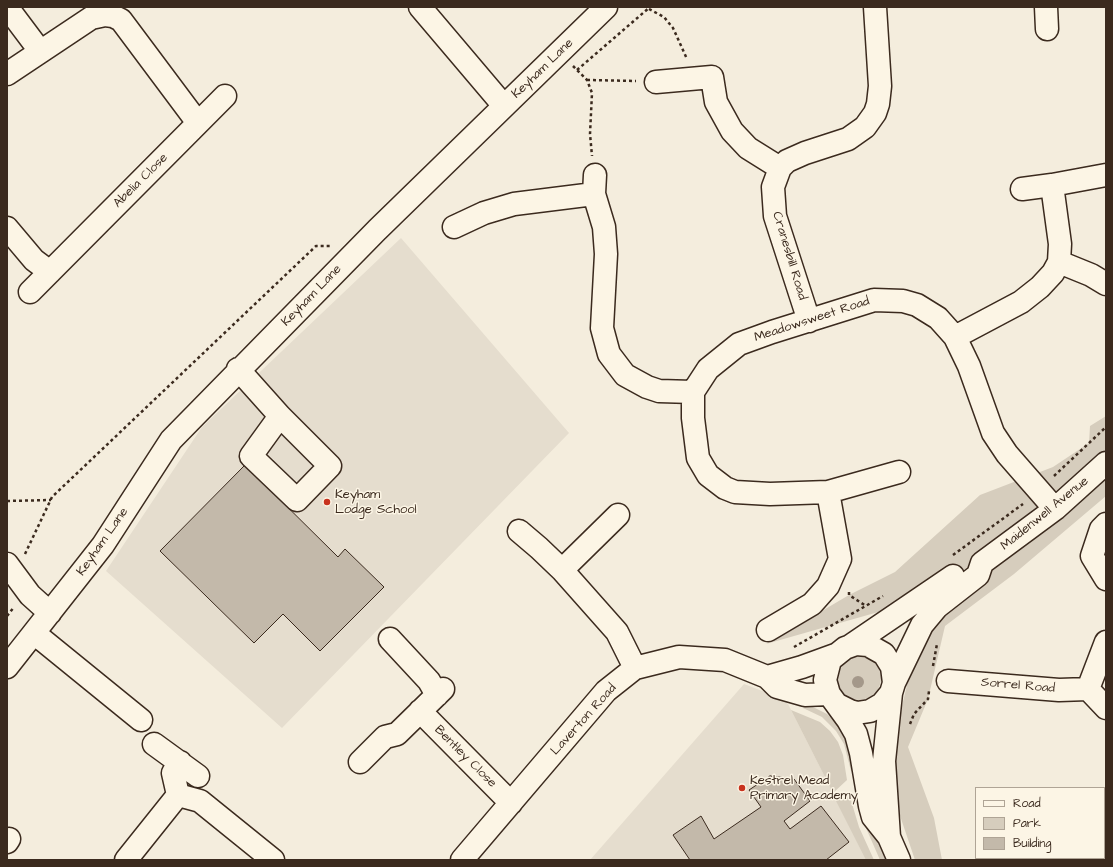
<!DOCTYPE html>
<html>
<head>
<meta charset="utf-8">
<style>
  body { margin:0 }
  #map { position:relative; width:1113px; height:867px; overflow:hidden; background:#f4eddd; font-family:"Architects Daughter",sans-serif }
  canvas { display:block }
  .frame { position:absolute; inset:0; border:8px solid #3b2a1e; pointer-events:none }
  .legend { position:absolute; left:975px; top:787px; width:130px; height:72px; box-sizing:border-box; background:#fcf5e5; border:1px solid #afa495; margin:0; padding:5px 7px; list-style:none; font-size:12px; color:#3b2a1e }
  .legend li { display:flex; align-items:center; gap:8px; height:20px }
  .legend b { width:20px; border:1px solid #afa495 }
</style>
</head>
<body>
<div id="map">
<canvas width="1113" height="867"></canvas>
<div class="frame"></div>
<ul class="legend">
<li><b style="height:5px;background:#fcf5e5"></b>Road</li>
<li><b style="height:11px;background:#d6cdbd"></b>Park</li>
<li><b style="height:11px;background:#c3b9aa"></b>Building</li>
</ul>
</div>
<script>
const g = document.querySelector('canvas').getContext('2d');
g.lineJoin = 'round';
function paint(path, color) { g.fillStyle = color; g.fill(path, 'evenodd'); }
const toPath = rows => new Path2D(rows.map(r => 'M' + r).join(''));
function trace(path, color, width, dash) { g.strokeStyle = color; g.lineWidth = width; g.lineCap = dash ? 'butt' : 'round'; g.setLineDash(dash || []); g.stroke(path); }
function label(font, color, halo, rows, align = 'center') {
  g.font = font + ' "Architects Daughter",sans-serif'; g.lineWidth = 3; g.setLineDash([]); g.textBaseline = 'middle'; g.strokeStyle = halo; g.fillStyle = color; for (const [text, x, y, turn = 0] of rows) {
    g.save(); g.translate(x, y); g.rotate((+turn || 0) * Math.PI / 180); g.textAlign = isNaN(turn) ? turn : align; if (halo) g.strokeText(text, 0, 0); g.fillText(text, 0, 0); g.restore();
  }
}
paint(toPath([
  [401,238,569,433,282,728,106,571,202,427],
  [744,684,786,700,867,860,590,860]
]), '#e5ddce');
paint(toPath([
  [1106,416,1106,496,1014,574,945,626,928,699,908,747,934,818,942,860,915,860,895,801,896,731,913,660,952,591,766,644,849,595,895,572,980,495,1053,467,1089,443,1090,426],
  '837 678a22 22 0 1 1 44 0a22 22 0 1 1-44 0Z',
  [805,703,827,714,839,725,847,736,858,770,851,771,844,744,836,731,822,717,803,708],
  [791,710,820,722,830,731,838,742,843,755,847,780,833,793],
  [861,795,869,822,886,860,880,860,859,812,855,796],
  [850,797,859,827,874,860,866,860,835,799]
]), '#d6cdbd');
const building = toPath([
  [245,465,338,557,345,549,384,587,320,651,283,614,254,643,160,551,245,465],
  [770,776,794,779,810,801,784,821,790,829,821,806,849,842,826,860,690,860,673,835,701,816,714,839,761,807,749,790,770,776]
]);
paint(building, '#c3b9aa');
trace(building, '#3b2a1e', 1);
const minor = toPath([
  [7,7,40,51],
  [420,7,504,106],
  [1046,7,1047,29],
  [7,74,91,18,105,15,113,16,121,20,198,123],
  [656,82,712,77,716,102,732,131,748,148,780,168],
  [595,175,594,194,604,227,606,254,602,328,609,354,625,375,647,387,659,391,693,392,708,369,739,344,772,332,874,300,903,301,917,305,938,318,955,337,969,366,993,433,1007,454,1055,509],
  [1022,189,1052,185],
  [454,227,484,213,514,204,594,194],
  [7,228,34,260,50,272],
  [1059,262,1091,275,1106,284],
  [30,292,225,96],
  [809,321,775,216,773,187,780,168,787,161,805,153,848,139,865,127,875,113,878,104,880,86,875,7],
  [955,337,1021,302,1040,287,1053,273,1059,262,1060,244,1052,185,1106,175],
  [238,369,280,416,330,466,297,500,251,456,280,416],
  [693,392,693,418,698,458,708,475,725,488,735,492,770,494,828,492,899,472],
  [1106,524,1101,529,1092,556,1106,579],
  [519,531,539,548,562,570,617,632,635,668],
  [7,564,30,595,50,613],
  [562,570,618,515],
  [768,630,812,604,828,586,840,559,828,492],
  [34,633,141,720],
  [390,639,429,681,437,695],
  [850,646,953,576],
  [7,667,103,545,171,440,377,230,606,7],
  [767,677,802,667,835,655],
  [948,681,1059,690,1088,689,1106,708],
  [894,683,922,625,937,607,978,575,982,563,1055,509,1106,463],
  [1088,689,1106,642],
  [838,705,850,711,857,713,870,711,882,704,891,693,894,683,892,667,884,654,868,645,856,644,845,648,830,660,825,680,829,694,848,720,856,734,861,753,870,806,873,817,889,837,899,860],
  [420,711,511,803],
  [154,744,198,776],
  [180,762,173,773,178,795,200,801,273,860],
  [360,762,385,737,397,734,443,689],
  [889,837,884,761,891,693],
  [7,842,9,839],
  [126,860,178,795],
  [462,860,606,691,635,668,679,657,725,660,767,677,777,687,805,695,829,694]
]);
trace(minor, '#3b2a1e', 25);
trace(toPath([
  [649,9,664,17,673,28,687,59],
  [573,66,587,80,592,93,590,134,592,156],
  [577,70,650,7],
  [587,80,636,81],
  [1054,476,1106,427],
  [7,501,51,500],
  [25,554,52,497,316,246,332,246],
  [953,555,1023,504],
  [849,592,849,595,866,606],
  [7,616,14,607],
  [794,647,883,596],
  [933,666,937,644],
  [910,724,914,714,928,699,929,691]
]), '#3b2a1e', 2.5, [3, 3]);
trace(minor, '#fcf5e5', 22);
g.fillStyle = '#a4988a';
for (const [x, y] of [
  [858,682]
]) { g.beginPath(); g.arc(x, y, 6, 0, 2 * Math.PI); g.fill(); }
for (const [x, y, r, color] of [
  [327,502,4,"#c8321e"],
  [742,788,4,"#c8321e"]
]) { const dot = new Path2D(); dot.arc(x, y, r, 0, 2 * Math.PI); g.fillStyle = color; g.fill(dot); trace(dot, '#fcf5e5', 1.5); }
label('13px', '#3b2a1e', '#fcf5e5', [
  ["Keyham Lane",543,69,-44],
  ["Abelia Close",141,181,-45],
  ["Cranesbill Road",789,256,73],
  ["Keyham Lane",312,296,-46],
  ["Meadowsweet Road",812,320,-18],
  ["Maidenwell Avenue",1045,514,-39],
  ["Keyham Lane",103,542,-55],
  ["Sorrel Road",1018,686,5],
  ["Laverton Road",584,720,-48],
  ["Bentley Close",465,757,45]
]);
label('13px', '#3b2a1e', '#fcf5e5', [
  ["Keyham",335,495],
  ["Lodge School",335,510],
  ["Kestrel Mead",750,781],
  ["Primary Academy",750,796]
], 'left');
</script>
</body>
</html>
